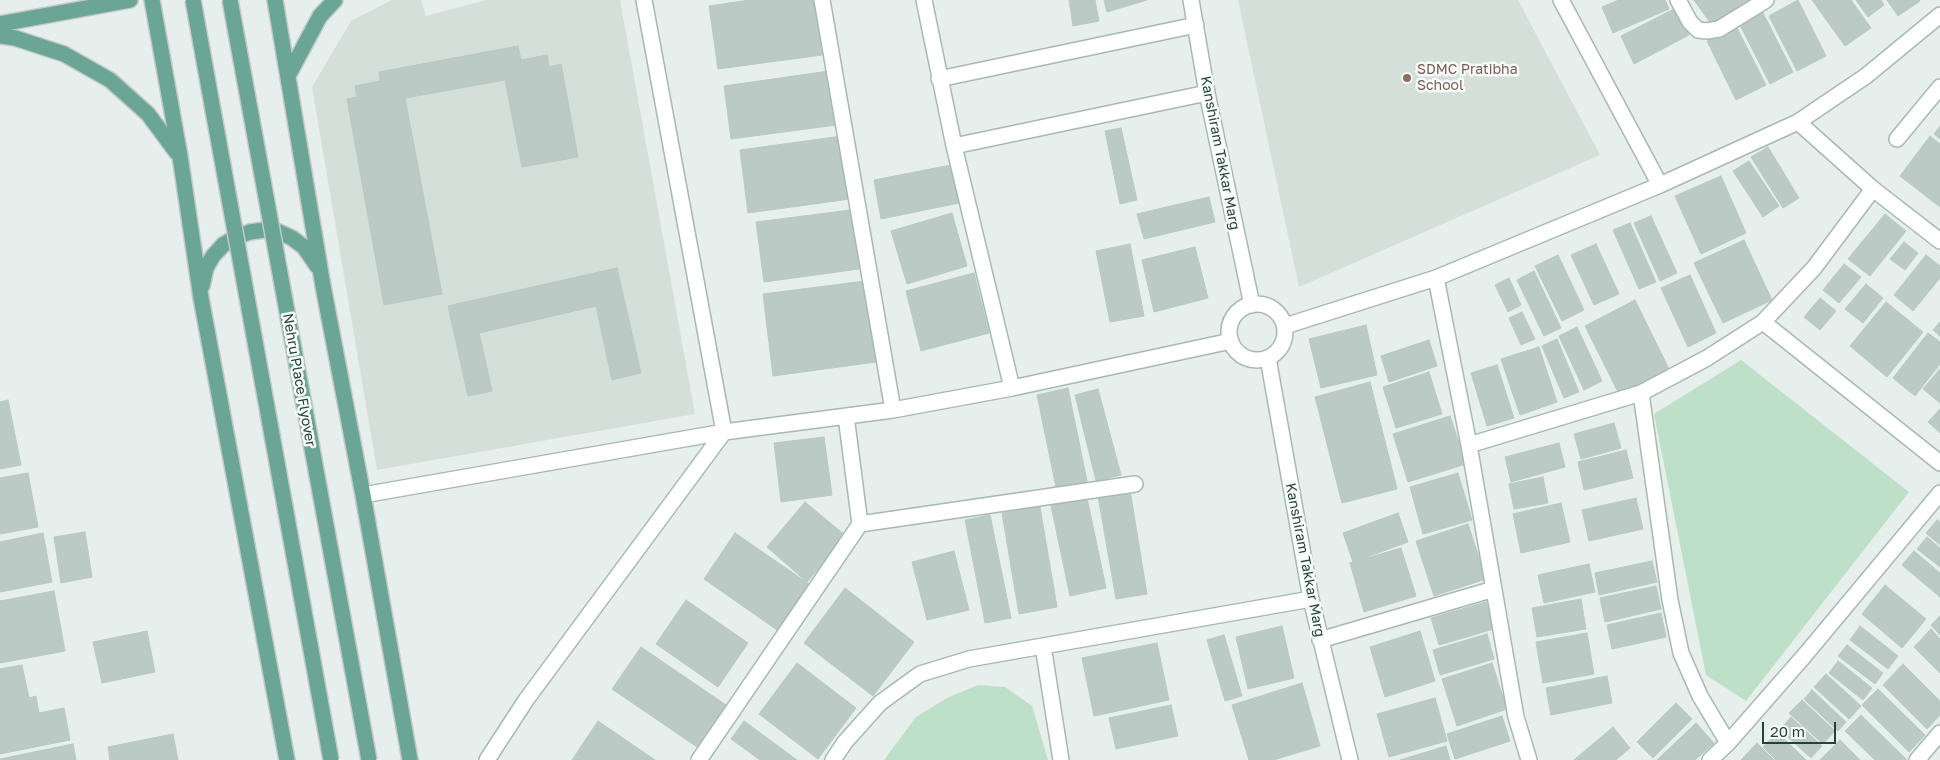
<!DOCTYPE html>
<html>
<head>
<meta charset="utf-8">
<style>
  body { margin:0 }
  #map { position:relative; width:1940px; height:760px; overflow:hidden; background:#e6efeb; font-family:"Golos Text",sans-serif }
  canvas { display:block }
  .scale { position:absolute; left:1762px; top:722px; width:74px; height:22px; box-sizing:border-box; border:2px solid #24423a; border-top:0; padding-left:6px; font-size:15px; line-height:18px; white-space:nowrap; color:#24423a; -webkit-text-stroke:4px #f7fbf9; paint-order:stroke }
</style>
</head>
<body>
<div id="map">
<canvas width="1940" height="760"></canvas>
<div class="scale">20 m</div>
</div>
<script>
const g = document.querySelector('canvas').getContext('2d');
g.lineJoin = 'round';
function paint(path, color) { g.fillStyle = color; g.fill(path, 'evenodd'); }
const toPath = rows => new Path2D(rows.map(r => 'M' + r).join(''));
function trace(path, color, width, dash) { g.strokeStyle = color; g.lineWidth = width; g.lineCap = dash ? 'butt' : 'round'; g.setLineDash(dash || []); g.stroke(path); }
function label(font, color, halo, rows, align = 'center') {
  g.font = font + ' "Golos Text",sans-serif'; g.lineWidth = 5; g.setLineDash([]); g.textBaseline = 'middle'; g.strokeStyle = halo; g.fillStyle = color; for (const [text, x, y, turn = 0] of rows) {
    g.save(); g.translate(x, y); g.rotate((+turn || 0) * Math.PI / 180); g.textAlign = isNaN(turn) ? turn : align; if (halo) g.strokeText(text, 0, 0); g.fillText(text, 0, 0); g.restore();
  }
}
paint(toPath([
  [392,0,421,0,426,16,486,0,620,0,695,414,377,470,312,87,351,21],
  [1238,0,1518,0,1600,155,1299,287]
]), '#d4dfda');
paint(toPath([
  [1741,360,1909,492,1746,701,1706,675,1654,414],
  [978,685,1005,687,1032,706,1048,760,884,760,916,717,947,698]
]), '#bfe0c8');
const building = toPath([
  [750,0,814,0,822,55,718,69,709,6,750,0],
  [1069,0,1095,0,1099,21,1073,26,1069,0],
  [1104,0,1147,0,1107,12,1104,0],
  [1619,0,1665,0,1669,9,1613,33,1602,7,1619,0],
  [1694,0,1748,0,1712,25,1694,0],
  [1798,0,1826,56,1797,71,1769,16,1798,0],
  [1812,0,1851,0,1871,28,1845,46,1812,0],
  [1856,0,1881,0,1884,5,1868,17,1856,0],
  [1887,0,1919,0,1920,1,1898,16,1887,0],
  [1676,8,1689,35,1634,64,1621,36,1676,8],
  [1762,11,1793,72,1770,84,1739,23,1762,11],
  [1736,26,1766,85,1736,100,1707,41,1736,26],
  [518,46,521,60,547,55,549,67,561,64,578,157,522,167,505,80,405,98,442,294,384,305,347,99,357,97,355,86,380,81,379,72,518,46],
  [829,71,836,125,731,139,724,86,829,71],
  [1940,126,1940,139,1934,134,1940,126],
  [1121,128,1137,200,1120,204,1105,131,1121,128],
  [842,136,850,199,748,213,740,150,842,136],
  [1930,136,1940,144,1940,207,1900,176,1930,136],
  [1768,147,1799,198,1783,208,1751,157,1768,147],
  [1749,161,1779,206,1763,217,1733,171,1749,161],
  [951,165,959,203,881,219,874,180,951,165],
  [1721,176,1746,233,1701,254,1675,196,1721,176],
  [1209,197,1215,222,1144,239,1137,214,1209,197],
  [851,210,859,269,764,282,756,222,851,210],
  [952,213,967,266,907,284,891,231,952,213],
  [1885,214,1906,231,1870,276,1848,259,1885,214],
  [1651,216,1677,273,1660,281,1634,223,1651,216],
  [1630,223,1656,282,1639,289,1613,230,1630,223],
  [1744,240,1772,300,1723,323,1694,263,1744,240],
  [1904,242,1918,253,1905,270,1890,259,1904,242],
  [1130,244,1144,316,1110,322,1096,251,1130,244],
  [1596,244,1619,294,1594,305,1571,255,1596,244],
  [1195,247,1208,298,1154,312,1142,260,1195,247],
  [1558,255,1584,310,1562,321,1535,266,1558,255],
  [1926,255,1940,266,1940,278,1913,311,1894,295,1926,255],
  [1844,264,1861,277,1839,303,1823,290,1844,264],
  [617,268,641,373,612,380,596,306,479,333,492,391,468,396,448,306,617,268],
  [1534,271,1561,328,1544,336,1517,280,1534,271],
  [974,273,989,333,921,351,906,291,974,273],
  [1690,275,1716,333,1688,347,1661,288,1690,275],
  [1509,278,1521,305,1508,312,1495,285,1509,278],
  [865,281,876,362,773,376,763,294,865,281],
  [1866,284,1883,298,1863,323,1845,309,1866,284],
  [1820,298,1836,311,1820,330,1804,317,1820,298],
  [1635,300,1669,369,1619,394,1585,326,1635,300],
  [1886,302,1923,332,1887,377,1850,346,1886,302],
  [1522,312,1535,339,1521,345,1509,318,1522,312],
  [1940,322,1940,336,1933,330,1940,322],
  [1366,325,1377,375,1321,388,1309,339,1366,325],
  [1577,327,1602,381,1584,390,1559,336,1577,327],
  [1928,333,1940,342,1940,364,1915,396,1893,378,1928,333],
  [1557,339,1579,392,1564,398,1542,346,1557,339],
  [1429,340,1437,366,1389,382,1381,356,1429,340],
  [1539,347,1557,402,1520,415,1501,359,1539,347],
  [1497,365,1514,418,1487,426,1471,373,1497,365],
  [1940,369,1940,403,1923,389,1940,369],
  [1429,372,1442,414,1396,428,1383,387,1429,372],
  [1370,382,1397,489,1342,503,1315,397,1370,382],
  [1068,388,1088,486,1057,492,1037,395,1068,388],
  [1098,389,1121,475,1096,481,1075,395,1098,389],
  [8,400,21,465,0,469,0,402,8,400],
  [1940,409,1940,433,1928,422,1940,409],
  [1450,416,1466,464,1408,482,1393,434,1450,416],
  [1614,423,1621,448,1581,459,1574,434,1614,423],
  [824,437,832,495,781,502,774,443,824,437],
  [1559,443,1565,467,1511,482,1505,457,1559,443],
  [1626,450,1633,478,1584,490,1578,462,1626,450],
  [28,473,38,527,0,534,0,478,28,473],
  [1458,473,1472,520,1423,534,1410,487,1458,473],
  [1543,477,1548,503,1514,509,1509,484,1543,477],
  [1130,490,1147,594,1116,599,1098,496,1130,490],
  [1086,493,1106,588,1070,596,1050,501,1086,493],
  [1636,498,1643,529,1589,541,1582,510,1636,498],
  [805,502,846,536,807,582,767,547,805,502],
  [1561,503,1570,542,1521,553,1513,514,1561,503],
  [1040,507,1057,607,1019,614,1002,513,1040,507],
  [1398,513,1408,542,1353,562,1343,533,1398,513],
  [990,515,1011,618,985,623,965,520,990,515],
  [1937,520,1940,522,1940,545,1926,533,1937,520],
  [1468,524,1486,579,1434,596,1416,541,1468,524],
  [85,532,92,577,61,583,54,537,85,532],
  [43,533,52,582,0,592,0,542,43,533],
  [735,533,812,586,780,632,704,579,735,533],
  [1927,537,1940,548,1940,567,1917,549,1927,537],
  [1401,548,1416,596,1364,612,1350,563,1401,548],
  [954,551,969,610,927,620,912,562,954,551],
  [1914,551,1940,573,1940,597,1902,565,1914,551],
  [1652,561,1657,582,1599,595,1595,573,1652,561],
  [1589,564,1595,592,1544,603,1538,575,1589,564],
  [1885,585,1926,619,1902,648,1862,614,1885,585],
  [1656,586,1661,609,1605,622,1600,598,1656,586],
  [845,588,914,642,873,696,804,643,845,588],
  [54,591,65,651,0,663,0,601,54,591],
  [1581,599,1586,629,1537,637,1532,608,1581,599],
  [686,600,748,643,718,687,656,644,686,600],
  [1486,602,1494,629,1439,645,1431,618,1486,602],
  [1661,613,1666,637,1612,649,1607,625,1661,613],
  [1940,616,1940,635,1931,625,1940,616],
  [1282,626,1294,678,1248,689,1236,637,1282,626],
  [1860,626,1898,656,1888,669,1850,640,1860,626],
  [1931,629,1940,639,1940,673,1914,647,1931,629],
  [147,631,155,672,102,683,93,642,147,631],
  [1420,631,1435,681,1385,697,1370,647,1420,631],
  [1587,633,1594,674,1543,683,1536,642,1587,633],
  [1487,634,1494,659,1440,675,1433,650,1487,634],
  [1224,635,1242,696,1225,701,1207,640,1224,635],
  [1157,643,1169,700,1094,716,1082,658,1157,643],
  [1847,645,1883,673,1875,684,1838,656,1847,645],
  [641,647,729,707,700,749,612,689,641,647],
  [1838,661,1872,688,1863,700,1829,673,1838,661],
  [797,663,856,708,818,759,759,714,797,663],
  [1492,663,1507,709,1457,726,1442,679,1492,663],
  [1903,664,1940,701,1940,715,1927,729,1883,685,1903,664],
  [22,665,29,698,36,696,39,713,64,708,70,740,0,754,0,669,22,665],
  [1826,674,1861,706,1849,719,1814,687,1826,674],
  [1607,676,1612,703,1551,715,1546,688,1607,676],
  [1302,683,1320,746,1273,760,1249,760,1232,705,1302,683],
  [1878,689,1925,735,1909,752,1862,705,1878,689],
  [1812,690,1846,722,1838,731,1804,699,1812,690],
  [1435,698,1447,741,1389,757,1377,714,1435,698],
  [1802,700,1835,731,1823,744,1789,713,1802,700],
  [1676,703,1692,719,1653,758,1637,742,1676,703],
  [1171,705,1178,736,1116,749,1109,718,1171,705],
  [1861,715,1907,760,1875,760,1845,731,1861,715],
  [1502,716,1510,741,1455,759,1447,734,1502,716],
  [1791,717,1822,746,1811,758,1780,730,1791,717],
  [598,721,655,760,572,760,598,721],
  [744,721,797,760,760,760,731,739,744,721],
  [1696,723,1714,743,1695,760,1657,760,1696,723],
  [1613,727,1630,748,1616,760,1574,760,1613,727],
  [1777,732,1806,760,1776,760,1763,747,1777,732],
  [173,734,178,760,110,760,108,747,173,734],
  [1840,740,1860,760,1820,760,1840,740],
  [1757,743,1774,760,1741,760,1757,743],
  [73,744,76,760,0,760,0,759,73,744],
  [1446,746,1450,760,1400,760,1446,746]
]);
paint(building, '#bbcac4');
trace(building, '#b8c9c2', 1);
const minor = toPath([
  [822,0,893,410],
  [924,0,954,146,1012,388],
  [1191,0,1207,93,1252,305],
  [1561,0,1660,185],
  [1678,0,1690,22,1698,30,1707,31,1719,29,1766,0],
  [939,79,1196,25],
  [1798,122,1873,189,1940,241],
  [1897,139,1940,87],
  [954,146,1207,93],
  [1436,278,1469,445,1516,717,1529,760],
  '1229 332a28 28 0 1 1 56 0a28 28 0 1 1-56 0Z',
  [1763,322,1940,463],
  [1285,326,1436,278,1660,185,1798,122,1866,76,1940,15],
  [1268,358,1311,599,1350,760],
  [1641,393,1670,600,1681,653,1700,696,1728,743],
  [846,416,860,524],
  [1469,445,1641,393,1707,358,1763,322,1814,268,1873,189],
  [363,495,724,432,893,410,1012,388,1231,341],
  [1320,640,1494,589],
  [1043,646,1061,760],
  [487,760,526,700,724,432,644,0],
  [699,760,860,524,1135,484],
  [833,760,845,742,880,703,920,674,969,659,1311,599],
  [1710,760,1728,743,1805,655,1940,493],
  [1917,760,1940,733]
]);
const major = toPath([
  [152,0,180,156,201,298,287,760],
  [275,0,323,286,363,495,410,760],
  [0,24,130,0],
  [0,36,15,38,64,54,110,80,148,114,177,153],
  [288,76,320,16,335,0],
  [202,286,206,268,213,256,223,245,236,237,250,232,264,230,279,232,292,238,304,247,317,266]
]);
trace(minor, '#a8b8b2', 18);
trace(major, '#c2cac8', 18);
trace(minor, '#fff', 15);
trace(major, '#6aa596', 15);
const majorBridge = toPath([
  [193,0,331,760],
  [230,0,369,760]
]);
trace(majorBridge, '#c2cac8', 18, []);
trace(majorBridge, '#6aa596', 15);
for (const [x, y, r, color] of [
  [1407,78,5,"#8d6e63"]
]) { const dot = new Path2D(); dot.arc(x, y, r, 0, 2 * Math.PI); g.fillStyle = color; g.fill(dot); trace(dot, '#f7fbf9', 2); }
label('14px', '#785e54', '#f7fbf9', [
  ["SDMC Pratibha",1417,70],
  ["School",1417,86]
], 'left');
label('14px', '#24423a', '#f7fbf9', [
  ["Kanshiram Takkar Marg",1220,153,79],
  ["Nehru Place Flyover",299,380,80],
  ["Kanshiram Takkar Marg",1305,560,79]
]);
</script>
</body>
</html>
